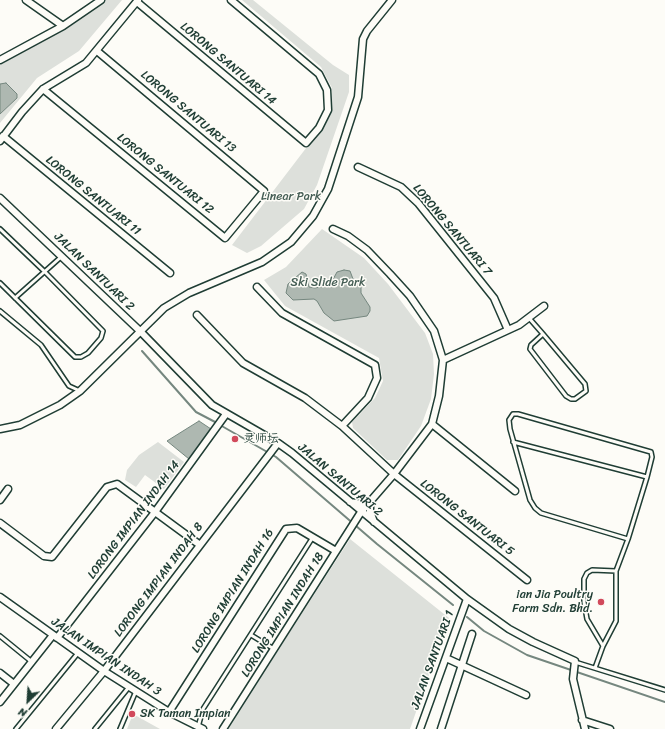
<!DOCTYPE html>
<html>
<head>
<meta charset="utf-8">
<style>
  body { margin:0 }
  #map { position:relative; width:665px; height:729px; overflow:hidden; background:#fdfcf7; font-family:Sriracha,sans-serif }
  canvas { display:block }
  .north { position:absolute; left:8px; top:681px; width:40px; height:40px; -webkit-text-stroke:3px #fdfcf7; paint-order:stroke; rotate:205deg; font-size:11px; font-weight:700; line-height:16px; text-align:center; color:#1f3d34 }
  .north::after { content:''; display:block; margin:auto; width:14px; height:18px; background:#1f3d34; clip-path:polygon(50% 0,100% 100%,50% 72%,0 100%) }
</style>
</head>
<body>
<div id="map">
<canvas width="665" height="729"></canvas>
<div class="north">N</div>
</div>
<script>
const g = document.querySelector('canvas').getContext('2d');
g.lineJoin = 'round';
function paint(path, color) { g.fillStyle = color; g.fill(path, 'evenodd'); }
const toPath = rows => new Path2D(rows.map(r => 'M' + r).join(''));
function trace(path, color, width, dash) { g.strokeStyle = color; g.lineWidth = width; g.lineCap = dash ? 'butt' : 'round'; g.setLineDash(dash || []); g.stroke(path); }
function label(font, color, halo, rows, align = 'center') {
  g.font = font + ' Sriracha,"LXGW WenKai TC",sans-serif'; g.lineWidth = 3; g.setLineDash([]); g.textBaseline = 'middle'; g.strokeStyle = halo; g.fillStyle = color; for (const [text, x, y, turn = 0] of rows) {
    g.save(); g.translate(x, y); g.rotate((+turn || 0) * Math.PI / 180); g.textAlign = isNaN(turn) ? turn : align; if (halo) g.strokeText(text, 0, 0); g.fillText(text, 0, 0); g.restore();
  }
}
paint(toPath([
  [103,0,122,0,79,51,37,78,0,123,0,65,72,24],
  [242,0,253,0,333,65,349,75,349,92,317,185,304,209,261,246,247,253,232,245,329,118,332,88,321,67],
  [322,229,364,258,388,284,425,333,433,354,434,374,431,399,421,426,398,460,387,460,353,428,352,422,375,398,383,381,379,358,285,306,264,280,286,267],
  [158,442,184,462,164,489,145,475,136,487,125,480,127,470,139,455],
  [350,539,449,618,410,729,227,729],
  [133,714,160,729,127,729]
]), '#dde0db');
const water = toPath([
  [6,83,17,94,17,98,0,114,0,84,6,83],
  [344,270,350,271,353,279,361,286,361,293,370,307,370,311,367,316,334,321,324,313,317,301,314,299,293,300,286,293,288,284,302,272,306,274,309,287,315,288,330,285,337,272,344,270],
  [199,421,211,429,189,459,167,441,199,421]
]);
paint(water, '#aeb8b1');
trace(water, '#75877f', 1);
trace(toPath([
  [142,351,196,412,217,423],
  [220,425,276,457,377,544,453,605],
  [467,617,484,631,527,655,665,702]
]), '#75877f', 2);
const service = toPath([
  [0,229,45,272,103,331,101,338,88,353,81,357,75,357,0,283],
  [15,298,61,257],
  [0,311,41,345,69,386,80,391],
  [529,318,543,334,585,384,586,391,575,399,571,399,566,396,530,349,531,345,543,334],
  [513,442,647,477],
  [251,635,274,649],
  [0,636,32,662],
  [603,646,587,619,584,602,584,579,587,573,592,570,616,571],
  [575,662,665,690],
  [595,668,603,646,616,621,616,571,628,539,647,477,652,457,651,452,518,414,513,414,509,420,510,429,530,500,535,508,541,513,628,539],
  [198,727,203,709,313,537],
  [16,729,78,653],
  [95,729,129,687],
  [120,729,136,691]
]);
const minor = toPath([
  [26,0,63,26],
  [137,2,306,143,319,128,328,110,327,90,319,74,231,0],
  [0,60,63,26,101,0],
  [43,89,225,238,264,191,97,51],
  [3,136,170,273],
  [0,141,22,112,43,89,86,63,138,0],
  [358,167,401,187,418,203,494,298,508,330],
  [0,198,141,332,212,405,278,443,292,453,467,599,509,629,533,642,575,661,573,679,585,729],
  [257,287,282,313,375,365,377,378,368,398,342,426],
  [197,315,243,363,305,398,342,426,394,474,527,580],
  [443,360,519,325,544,306],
  [432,424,515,491],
  [0,429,20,425,60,405,80,391,164,308,189,293,262,262,291,242,313,216,328,189,358,97,363,39,367,31,392,0],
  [0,500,8,489],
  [350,502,362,504,370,502,370,511,374,522],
  [0,523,44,556,52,557,107,487,117,484,200,545],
  [0,597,104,671,169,712,203,729],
  [57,638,155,512,226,414],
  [446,658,526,695],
  [0,673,14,684],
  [0,702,53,635],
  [169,712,286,529,297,528,336,551],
  [582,720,610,729],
  [56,729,104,671,278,443],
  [223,729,361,512,394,474,432,424,439,396,443,360,434,331,410,296,390,274,367,250,348,236,333,229],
  [420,729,467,599],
  [441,729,472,634]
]);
trace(service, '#1f3d34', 6);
trace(minor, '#1f3d34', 9);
trace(service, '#fdfcf7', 3);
trace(minor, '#fdfcf7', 6);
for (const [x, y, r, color] of [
  [235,439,4,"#d1495b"],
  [601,602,4,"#d1495b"],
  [132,714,4,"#d1495b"]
]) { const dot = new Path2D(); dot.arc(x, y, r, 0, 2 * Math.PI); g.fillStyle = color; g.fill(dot); trace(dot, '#fdfcf7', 1.5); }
label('12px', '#1f3d34', '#fdfcf7', [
  ["LORONG SANTUARI 14",228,64,40],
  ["LORONG SANTUARI 13",188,112,40],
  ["LORONG SANTUARI 12",165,174,39],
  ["LORONG SANTUARI 11",93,196,39],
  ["LORONG SANTUARI 7",452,230,50],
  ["JALAN SANTUARI 2",94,272,44],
  ["JALAN SANTUARI 2",340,480,40],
  ["LORONG SANTUARI 5",467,518,38],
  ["LORONG IMPIAN INDAH 14",134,520,-53],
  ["LORONG IMPIAN INDAH 8",159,580,-53],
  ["LORONG IMPIAN INDAH 16",233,591,-58],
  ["LORONG IMPIAN INDAH 18",283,615,-58],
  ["JALAN IMPIAN INDAH 3",106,657,34],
  ["JALAN SANTUARI 1",433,660,-70]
]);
label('12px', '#455e55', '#fdfcf7', [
  ["Linear Park",291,197],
  ["Ski Slide Park",328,283]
]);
label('12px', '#1f3d34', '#fdfcf7', [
  ["灵师坛",243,439],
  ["ian Jia Poultry",593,595,"right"],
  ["Farm Sdn. Bhd.",593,609,"right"],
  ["SK Taman Impian",140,714]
], 'left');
</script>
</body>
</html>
